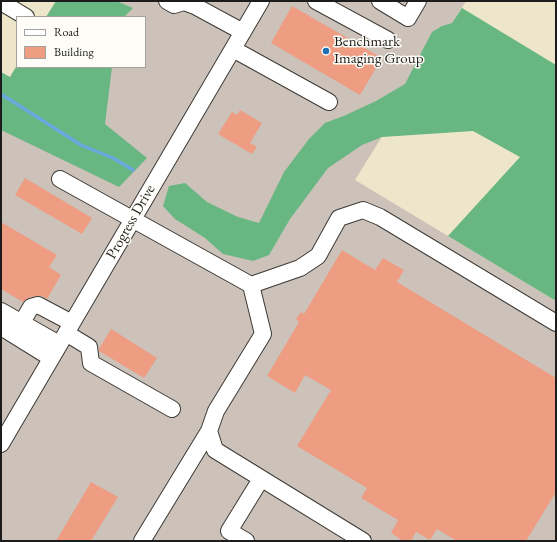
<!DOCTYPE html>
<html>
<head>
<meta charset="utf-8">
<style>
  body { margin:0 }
  #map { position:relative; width:557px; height:542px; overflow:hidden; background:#eee6ca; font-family:"EB Garamond",serif }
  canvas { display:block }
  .frame { position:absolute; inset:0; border:2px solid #1c1c1c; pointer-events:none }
  .legend { position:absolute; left:16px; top:16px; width:130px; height:52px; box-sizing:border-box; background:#fdfcf7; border:1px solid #a3a29f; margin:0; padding:5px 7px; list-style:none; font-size:12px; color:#1c1c1c }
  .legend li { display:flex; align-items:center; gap:8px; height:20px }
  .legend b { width:20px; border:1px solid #a3a29f }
</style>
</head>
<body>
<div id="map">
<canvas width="557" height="542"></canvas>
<div class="frame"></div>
<ul class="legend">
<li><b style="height:5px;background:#fff"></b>Road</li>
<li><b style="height:11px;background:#ee9d83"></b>Building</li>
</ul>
</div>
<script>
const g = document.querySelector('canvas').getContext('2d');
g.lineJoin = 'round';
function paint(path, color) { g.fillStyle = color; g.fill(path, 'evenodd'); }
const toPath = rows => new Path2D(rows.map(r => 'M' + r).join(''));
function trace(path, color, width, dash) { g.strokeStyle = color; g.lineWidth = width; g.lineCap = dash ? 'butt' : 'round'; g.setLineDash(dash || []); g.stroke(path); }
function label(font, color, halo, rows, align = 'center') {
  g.font = font + ' "EB Garamond",serif'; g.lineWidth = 3; g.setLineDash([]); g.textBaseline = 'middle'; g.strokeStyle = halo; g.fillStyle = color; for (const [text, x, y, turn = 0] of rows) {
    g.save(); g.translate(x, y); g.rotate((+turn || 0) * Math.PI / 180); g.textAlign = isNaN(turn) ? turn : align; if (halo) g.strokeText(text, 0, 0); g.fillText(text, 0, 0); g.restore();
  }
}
paint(toPath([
  [69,1,466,1,355,180,556,301,556,541,1,541,1,123,32,67,145,67,145,17,60,17]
]), '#ccc2b9');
paint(toPath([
  [56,1,116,1,133,8,124,17,46,17],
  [462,8,556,65,556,301,448,236,520,157,473,131,382,137,362,145,328,168,290,219,269,255,253,261,223,254,205,238,175,219,163,206,169,186,185,183,207,202,238,217,259,223,284,172,309,139,325,123,346,115,376,101,405,84,432,32,442,26,452,23],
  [17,65,17,67,112,67,105,124,147,158,119,187,1,130,1,72,10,77]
]), '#68b681');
trace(toPath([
  [1,94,81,145,113,158,133,170]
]), '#6ba8dd', 3.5);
paint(toPath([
  [292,6,382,58,360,95,271,43],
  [240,110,262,123,250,143,257,147,252,154,218,134,232,112,237,115],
  [25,178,92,218,82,234,15,195],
  [1,222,57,255,49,267,61,275,47,299,42,296,35,296,28,298,23,302,1,289],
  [342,250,375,270,383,258,404,270,397,282,556,378,556,492,526,541,457,541,437,529,430,540,416,532,411,541,403,541,391,533,398,520,361,498,367,488,297,446,331,390,305,375,295,393,267,376,299,322,296,319,301,312,304,314],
  [111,329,157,358,144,378,99,351,99,349],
  [91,482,118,497,91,541,56,541]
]), '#ee9d83');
const minor = toPath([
  [167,1,174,5,184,2,195,6,243,32],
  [316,1,388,40],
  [380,1,408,18,418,1],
  [1,2,26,17],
  [233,49,329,102],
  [60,179,251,285,300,268,318,256,339,218,363,210,380,217,556,323],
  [251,285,263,334,216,411,209,431,215,450,363,541],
  [1,311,59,344],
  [26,325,24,319,31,307,38,305,72,323],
  [1,327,51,358],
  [66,333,89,347,91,363,172,409],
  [1,444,261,1],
  [142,541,209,431],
  [246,541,229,531,261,479]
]);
trace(minor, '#3c3a36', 18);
trace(minor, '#fff', 16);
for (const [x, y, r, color] of [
  [326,51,4,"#1f6fb2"]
]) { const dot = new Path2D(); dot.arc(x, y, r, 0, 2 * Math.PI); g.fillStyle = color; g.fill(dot); trace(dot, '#fdfcf7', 1.5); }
label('15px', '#1c1c1c', '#fdfcf7', [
  ["Benchmark",334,42],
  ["Imaging Group",334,59]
], 'left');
label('15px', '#1c1c1c', '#fdfcf7', [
  ["Progress Drive",131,222,-60]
]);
</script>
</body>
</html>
